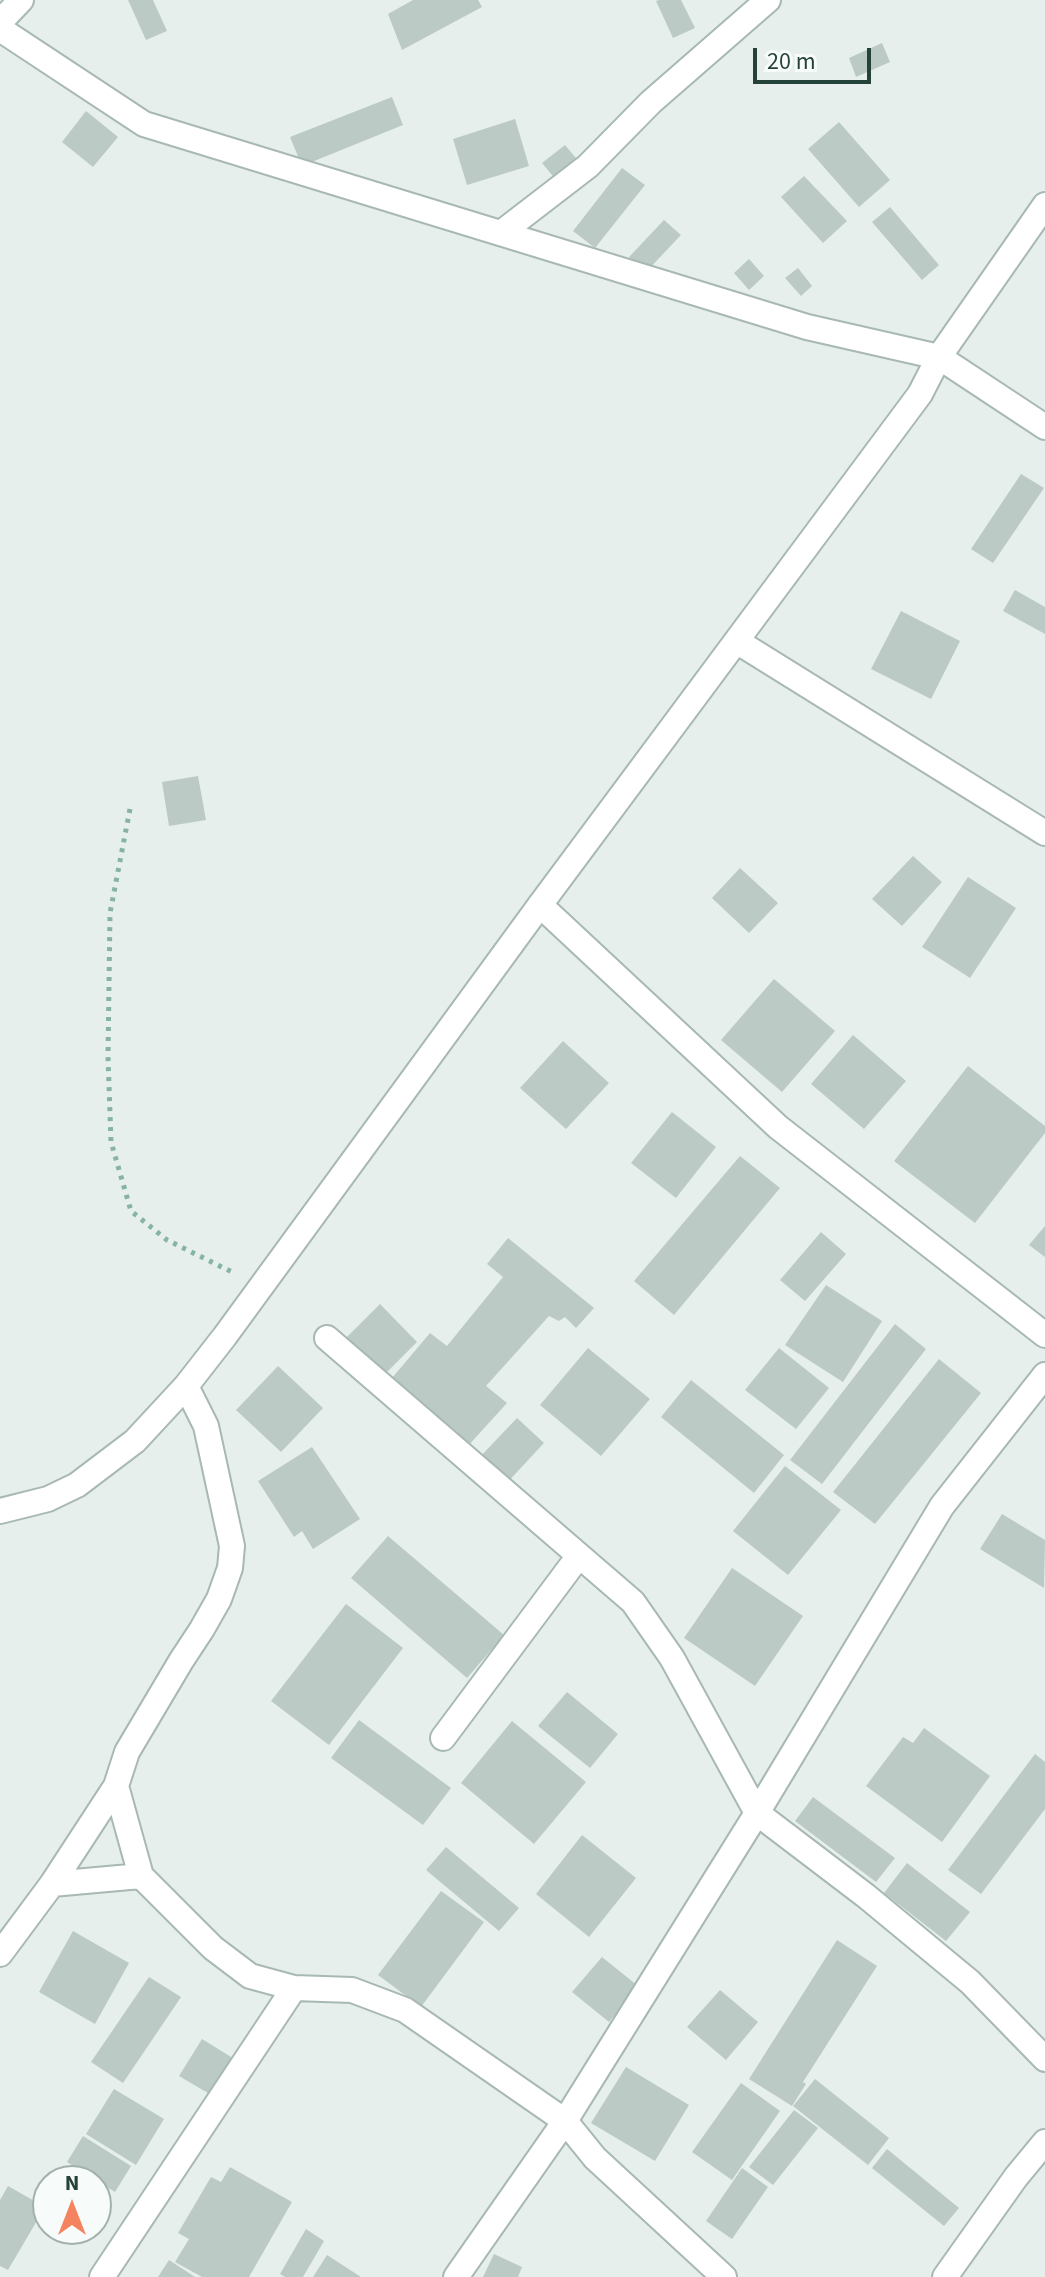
<!DOCTYPE html>
<html>
<head>
<meta charset="utf-8">
<style>
  body { margin:0 }
  #map { position:relative; width:1045px; height:2277px; overflow:hidden; background:#e6efeb; font-family:"Source Sans 3",sans-serif }
  canvas { display:block }
  .north { position:absolute; left:32px; top:2165px; width:80px; height:80px; box-sizing:border-box; background:#f7fbf9; border:2px solid #a3b1ad; border-radius:50%; rotate:0deg; font-size:22px; font-weight:700; line-height:32px; text-align:center; color:#24423a }
  .north::after { content:''; display:block; margin:auto; width:28px; height:36px; background:#f4845f; clip-path:polygon(50% 0,100% 100%,50% 72%,0 100%) }
  .scale { position:absolute; left:753px; top:48px; width:118px; height:36px; box-sizing:border-box; border:4px solid #24423a; border-top:0; padding-left:10px; font-size:24px; line-height:28px; white-space:nowrap; color:#24423a; -webkit-text-stroke:6px #f7fbf9; paint-order:stroke }
</style>
</head>
<body>
<div id="map">
<canvas width="1045" height="2277"></canvas>
<div class="north">N</div>
<div class="scale">20 m</div>
</div>
<script>
const g = document.querySelector('canvas').getContext('2d');
g.lineJoin = 'round';
function paint(path, color) { g.fillStyle = color; g.fill(path, 'evenodd'); }
const toPath = rows => new Path2D(rows.map(r => 'M' + r).join(''));
function trace(path, color, width, dash) { g.strokeStyle = color; g.lineWidth = width; g.lineCap = dash ? 'butt' : 'round'; g.setLineDash(dash || []); g.stroke(path); }
paint(toPath([
  [128,0,153,0,167,31,146,40],
  [413,0,478,0,482,7,402,50,388,14],
  [659,0,681,0,695,28,673,38,656,1],
  [882,43,890,62,856,77,849,58],
  [392,97,403,125,302,166,290,137],
  [86,111,118,137,93,167,62,142],
  [515,119,529,166,467,185,453,139],
  [839,122,890,180,859,207,808,149],
  [565,145,580,163,557,181,542,163],
  [622,168,645,185,595,248,573,231],
  [804,176,847,221,823,243,781,197],
  [890,207,939,265,922,280,872,222],
  [664,220,681,235,645,273,629,257],
  [749,259,764,276,749,290,734,273],
  [798,268,812,286,801,296,785,278],
  [1021,474,1044,488,993,563,971,549],
  [1015,590,1045,607,1045,634,1003,611],
  [901,611,960,641,931,699,871,669],
  [198,776,206,820,169,826,162,782],
  [913,856,942,882,902,926,872,899],
  [740,868,778,903,749,933,712,898],
  [968,877,1016,908,970,978,922,947],
  [774,979,835,1031,782,1092,721,1040],
  [853,1035,906,1081,864,1129,811,1084],
  [563,1041,609,1083,566,1129,520,1088],
  [968,1066,1045,1126,1045,1133,975,1223,894,1161],
  [672,1112,716,1147,676,1198,631,1163],
  [740,1156,780,1188,674,1315,634,1281],
  [1045,1226,1045,1257,1029,1245],
  [821,1232,846,1254,805,1301,780,1280],
  [508,1238,594,1308,576,1328,565,1317,559,1321,549,1316,486,1386,507,1403,467,1447,392,1378,430,1333,447,1346,503,1277,487,1264],
  [826,1285,882,1321,843,1382,785,1345],
  [380,1304,417,1342,384,1375,347,1337],
  [895,1324,926,1349,822,1484,790,1460],
  [588,1348,650,1399,601,1456,540,1405],
  [779,1348,829,1388,796,1429,745,1390],
  [939,1359,981,1393,875,1524,833,1492],
  [278,1366,323,1408,281,1452,236,1410],
  [691,1380,784,1455,754,1493,661,1417],
  [517,1418,544,1443,505,1485,477,1460],
  [312,1447,360,1519,313,1549,302,1531,294,1537,258,1481],
  [785,1466,841,1510,788,1575,733,1531],
  [1002,1514,1045,1540,1044,1588,980,1549],
  [388,1536,504,1635,467,1678,351,1578],
  [732,1568,803,1616,755,1686,684,1638],
  [346,1604,403,1648,329,1745,271,1701],
  [567,1692,618,1734,590,1768,538,1726],
  [359,1720,451,1788,423,1825,331,1758],
  [512,1721,586,1782,534,1844,461,1783],
  [924,1728,990,1776,942,1842,866,1786,903,1737,913,1743],
  [1035,1754,1045,1762,1045,1809,981,1894,948,1870],
  [813,1797,895,1858,876,1882,795,1821],
  [582,1835,636,1878,589,1937,536,1894],
  [446,1847,519,1908,499,1931,426,1870],
  [907,1863,970,1912,946,1941,884,1893],
  [441,1891,484,1922,421,2007,378,1975],
  [73,1931,129,1963,95,2024,39,1992],
  [837,1940,877,1966,803,2082,806,2084,792,2106,749,2079],
  [602,1957,638,1986,609,2022,572,1992],
  [149,1977,181,1997,123,2083,91,2062],
  [720,1990,758,2022,726,2060,687,2027],
  [202,2039,236,2060,213,2096,179,2076],
  [626,2067,689,2105,655,2161,591,2123],
  [815,2079,889,2138,868,2165,793,2106],
  [741,2083,780,2111,732,2180,692,2152],
  [114,2089,164,2119,136,2165,86,2134],
  [794,2110,818,2128,773,2185,749,2167],
  [83,2136,131,2166,115,2192,67,2162],
  [887,2149,959,2208,944,2226,872,2168],
  [230,2167,292,2202,249,2277,202,2277,175,2262,189,2239,178,2233,211,2177,221,2182],
  [742,2168,768,2187,732,2239,706,2221],
  [8,2186,45,2207,8,2270,0,2266,0,2200],
  [306,2229,324,2241,303,2277,285,2277,280,2274],
  [494,2254,522,2267,518,2277,483,2277],
  [327,2255,361,2277,313,2277],
  [169,2260,195,2277,158,2277]
]), '#bbcac4');
const minor = toPath([
  [0,22,21,0],
  [0,29,144,124,807,327,939,357,1045,427],
  [501,233,588,166,651,102,768,0],
  [738,642,1045,833],
  [540,905,778,1127,1045,1335],
  [327,1338,633,1602,672,1658,757,1813,866,1896,970,1982,1045,2059],
  [0,1511,48,1499,77,1485,135,1441,186,1386,225,1336,540,905,920,394,939,357,1045,205],
  [443,1738,578,1557],
  [116,1786,141,1876,213,1948,250,1976,294,1988,352,1990,405,2010,565,2121,595,2158,724,2277],
  [52,1884,141,1876],
  [0,1954,52,1884,116,1786,127,1752,181,1661,202,1629,219,1599,230,1568,232,1546,206,1426,186,1386],
  [102,2277,294,1988],
  [456,2277,565,2121,757,1813,942,1506,1045,1375],
  [945,2277,1016,2177,1045,2142]
]);
trace(minor, '#a8b8b2', 28);
trace(toPath([
  [130,809,110,913,108,1057,111,1142,131,1211,167,1240,232,1272]
]), '#86b3a5', 5, [4, 6]);
trace(minor, '#fff', 24);
</script>
</body>
</html>
